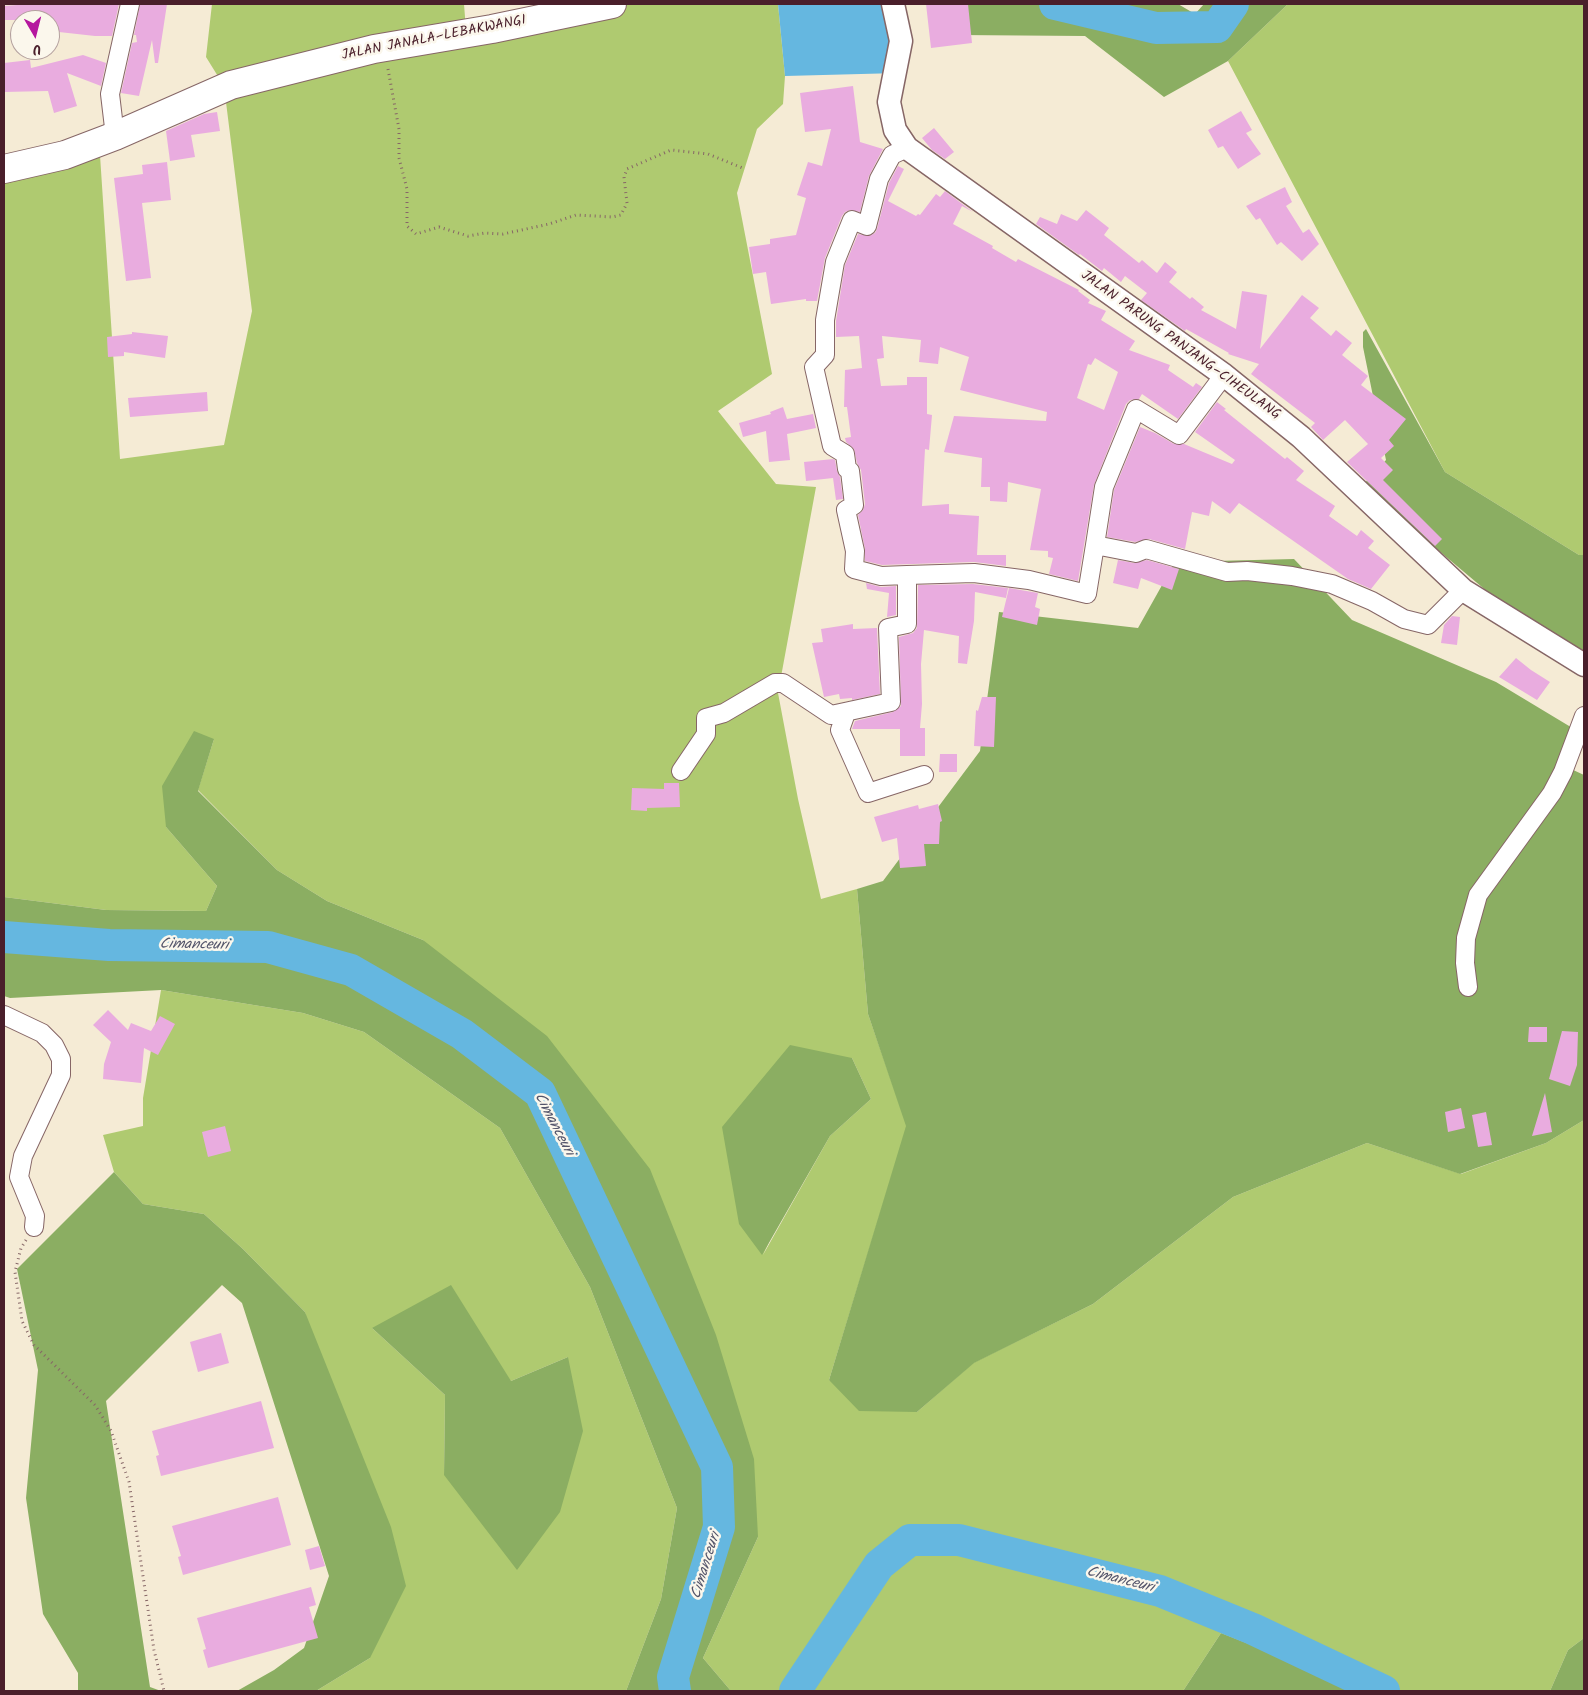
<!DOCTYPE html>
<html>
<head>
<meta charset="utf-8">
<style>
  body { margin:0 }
  #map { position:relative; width:1588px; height:1695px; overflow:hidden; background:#f5ebd5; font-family:Kalam,sans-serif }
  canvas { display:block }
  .frame { position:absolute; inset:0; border:5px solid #4a1f2b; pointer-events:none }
  .north { position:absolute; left:10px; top:10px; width:50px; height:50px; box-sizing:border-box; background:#fbf7ec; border:1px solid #b4a19f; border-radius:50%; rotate:172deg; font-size:14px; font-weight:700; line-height:20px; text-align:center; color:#4a1f2b }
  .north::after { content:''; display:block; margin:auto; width:18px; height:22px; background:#b5179e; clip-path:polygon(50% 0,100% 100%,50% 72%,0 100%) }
</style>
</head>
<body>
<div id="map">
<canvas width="1588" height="1695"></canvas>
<div class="frame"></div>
<div class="north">U</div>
</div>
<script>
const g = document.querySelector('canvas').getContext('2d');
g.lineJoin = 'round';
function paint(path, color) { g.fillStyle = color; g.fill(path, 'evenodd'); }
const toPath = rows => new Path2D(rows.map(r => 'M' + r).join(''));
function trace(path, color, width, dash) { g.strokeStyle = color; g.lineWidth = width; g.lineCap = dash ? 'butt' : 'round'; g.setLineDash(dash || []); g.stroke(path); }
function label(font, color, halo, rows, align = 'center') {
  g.font = font + ' Kalam,sans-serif'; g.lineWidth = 5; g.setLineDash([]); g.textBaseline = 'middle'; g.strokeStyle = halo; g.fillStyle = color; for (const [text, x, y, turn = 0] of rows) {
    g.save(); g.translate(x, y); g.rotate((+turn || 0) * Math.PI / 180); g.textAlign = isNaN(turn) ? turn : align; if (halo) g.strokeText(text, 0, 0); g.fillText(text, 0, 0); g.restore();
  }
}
paint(toPath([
  [212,4,464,4,466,30,612,4,778,4,785,76,783,104,757,129,737,193,772,374,718,411,776,484,816,487,778,693,798,799,821,899,857,889,868,1014,907,1126,829,1380,917,1412,973,1363,1093,1304,1233,1197,1367,1143,1461,1174,1546,1143,1584,1120,1584,1638,1568,1650,1550,1691,1369,1691,1221,1633,1183,1691,731,1691,703,1658,758,1537,423,940,327,901,277,870,198,790,214,739,166,827,217,886,206,911,106,910,4,897,4,168,99,140,120,459,224,445,252,311,224,86,206,57],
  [852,1058,871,1099,830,1136,763,1255],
  [1288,4,1584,4,1584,555,1579,555,1445,472,1228,61],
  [161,990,303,1013,364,1032,500,1128,590,1287,677,1508,661,1599,626,1691,316,1691,370,1658,305,1312,243,1249,204,1214,143,1204,114,1172,103,1135,143,1126,143,1098],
  [372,1328,511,1381,568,1357,444,1475,445,1395]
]), '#afca70');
paint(toPath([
  [952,4,1178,4,1195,14,1204,4,1288,4,1228,61,1164,97,1085,36,958,35],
  [1366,329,1445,472,1579,555,1584,555,1584,658,1527,625,1362,486,1386,460,1363,347,1363,332],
  [1294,559,1352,620,1496,682,1584,735,1571,769,1584,775,1584,1120,1546,1143,1460,1174,1367,1143,1233,1197,1093,1304,974,1363,917,1412,859,1411,829,1380,906,1126,868,1014,857,889,883,881,980,751,999,612,1138,628,1175,562],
  [194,731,214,739,198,791,277,870,327,901,423,940,547,1036,650,1169,716,1335,754,1459,758,1537,703,1658,731,1691,626,1691,661,1599,677,1508,590,1287,500,1128,364,1032,303,1013,161,990,10,998,4,996,4,897,106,910,206,911,217,886,166,827,162,786],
  [790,1045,852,1058,871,1099,830,1136,762,1255,739,1224,722,1127],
  [114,1172,143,1204,204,1214,243,1249,305,1312,391,1527,406,1586,370,1658,316,1691,237,1691,274,1670,304,1648,329,1576,242,1303,222,1285,106,1401,150,1687,161,1691,78,1691,78,1673,43,1614,26,1498,38,1370,17,1269],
  [451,1285,511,1381,568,1357,583,1431,560,1512,517,1570,444,1475,445,1395,372,1328],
  [1221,1633,1369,1691,1183,1691],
  [1584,1638,1584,1691,1550,1691,1568,1650]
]), '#8bae62');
paint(toPath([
  [778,4,894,4,899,73,785,76]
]), '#65b7e0');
trace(toPath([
  [1055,4,1156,28,1217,27,1233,4],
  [4,937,109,945,268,947,351,970,462,1034,540,1093,717,1467,719,1527,673,1677,675,1691],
  [795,1691,879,1565,910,1540,959,1540,1160,1591,1253,1629,1384,1691]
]), '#65b7e0', 32);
paint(toPath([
  [30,4,119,4,112,36,95,36,50,31,50,20,4,20,4,6],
  [140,4,167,4,158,63,155,63,152,40,139,96,121,93,132,43,137,42,136,35,134,35],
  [926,4,968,4,972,43,931,48],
  [83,55,106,63,101,86,67,73,77,106,54,113,48,91,4,92,4,63,30,60,31,68],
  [853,86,860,142,883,149,869,176,860,212,850,210,845,212,842,216,825,258,817,301,806,301,806,299,771,304,766,272,753,274,749,247,770,244,770,239,796,235,806,198,797,195,808,162,822,166,831,129,805,132,800,93],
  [1241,111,1252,130,1246,133,1261,154,1238,169,1223,146,1218,148,1208,130],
  [217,112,220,131,191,135,195,157,170,161,166,131,204,114],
  [934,128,954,152,945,159,932,150,922,138],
  [167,162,171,200,142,203,151,278,126,281,114,178,143,174,142,165],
  [898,166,904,169,888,201,916,216,918,214,920,215,936,194,940,197,945,191,973,212,962,206,953,224,993,246,992,248,1016,262,1018,259,1079,290,1078,291,1090,300,1088,303,1106,311,1101,320,1135,341,1129,350,1170,365,1168,370,1193,387,1196,383,1202,387,1178,419,1142,394,1139,399,1130,400,1126,404,1094,485,1078,581,1049,574,1053,558,1048,557,1048,551,1030,550,1041,489,1008,482,1007,502,990,501,990,487,981,487,982,458,944,452,954,416,1046,421,1047,412,960,390,969,357,940,347,938,364,919,362,921,340,882,336,884,358,877,359,881,386,907,385,907,377,927,377,927,414,932,415,929,450,925,449,922,506,949,504,949,514,979,516,977,555,1006,555,1006,566,974,562,882,565,865,561,865,549,858,515,863,510,865,504,861,470,857,463,854,449,846,442,845,438,851,437,847,407,844,407,845,370,862,368,859,336,836,337,836,321,845,265,858,234,869,236,875,233,877,229,889,183],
  [1095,358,1118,372,1104,410,1077,398,1088,364,1091,365],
  [1285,187,1292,202,1286,206,1303,233,1309,229,1319,244,1302,261,1281,242,1277,245,1260,218,1256,220,1246,206],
  [1086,210,1109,228,1104,235,1139,263,1142,260,1157,273,1165,262,1177,272,1169,282,1190,299,1192,297,1204,307,1201,310,1236,329,1242,291,1267,295,1260,349,1302,295,1319,308,1310,318,1331,336,1336,330,1352,343,1342,355,1368,376,1361,385,1406,419,1389,440,1394,446,1381,458,1393,470,1383,480,1442,539,1435,546,1347,462,1368,444,1345,420,1323,440,1311,427,1315,423,1251,374,1259,364,1228,354,1229,353,1186,329,1185,331,1141,300,1147,293,1125,276,1121,282,1104,268,1102,271,1080,254,1079,255,1036,224,1040,217,1057,224,1061,214,1077,221],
  [132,332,168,336,165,358,124,352,124,356,108,357,107,337,132,334],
  [207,392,208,411,130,417,128,398],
  [1217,402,1226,409,1224,410,1285,459,1287,457,1304,471,1296,480,1335,506,1329,516,1357,536,1361,530,1374,541,1368,548,1390,565,1371,589,1348,579,1239,503,1230,514,1212,501,1209,516,1192,512,1185,549,1149,539,1135,542,1107,537,1114,490,1140,427,1155,433,1174,444,1184,444,1232,464,1235,460,1195,432],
  [783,407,787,419,813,414,816,428,787,434,790,460,769,462,766,431,743,437,739,423,771,414,770,412],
  [833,459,835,460,837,471,840,477,843,499,836,500,833,478,806,481,804,462],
  [1118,560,1134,563,1147,560,1179,569,1172,590,1141,578,1138,589,1113,583],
  [866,583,881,587,896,586,896,615,887,617,889,593,867,589],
  [973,584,1008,588,1006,598,975,592,974,621,967,664,958,663,959,636,924,630,921,664,922,704,920,728,925,728,925,756,900,756,900,729,852,729,855,721,893,712,901,706,899,637,913,633,917,628,918,585],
  [1009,588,1038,593,1035,607,1040,609,1037,625,1002,617],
  [1452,616,1460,617,1457,645,1441,643,1444,625],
  [853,624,853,629,877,628,880,694,852,700,852,698,840,699,839,694,824,697,812,643,823,642,821,629],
  [1516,658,1531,670,1550,682,1537,700,1499,677],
  [982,697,996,697,994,747,974,746,976,710,978,711],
  [940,754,957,754,957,772,939,772],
  [664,783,679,783,680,807,647,808,647,811,631,810,632,788,664,789],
  [938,804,942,821,940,822,939,844,924,844,926,866,900,868,897,838,882,842,874,817,918,805,919,809],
  [108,1010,128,1030,131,1023,151,1031,160,1016,175,1024,158,1055,144,1048,141,1083,103,1079,104,1064,111,1042,93,1025],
  [1529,1027,1547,1027,1547,1042,1528,1042],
  [1562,1031,1578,1032,1577,1065,1570,1086,1549,1079],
  [1545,1093,1552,1132,1532,1136],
  [1461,1108,1465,1128,1448,1132,1445,1112],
  [1486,1112,1492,1145,1478,1147,1472,1115],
  [225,1126,231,1151,208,1157,202,1132],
  [221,1333,229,1363,198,1372,190,1342],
  [261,1401,274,1448,161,1476,156,1456,159,1455,152,1431],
  [278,1497,291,1545,183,1575,178,1557,181,1556,172,1526],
  [319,1546,325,1566,310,1570,305,1550],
  [311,1587,316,1605,309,1607,318,1638,208,1668,203,1650,206,1649,197,1618]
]), '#e9acdf');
const minor = toPath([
  [115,136,110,94,130,4],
  [1224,375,1179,435,1136,409,1104,487,1095,545,1136,553,1146,549,1227,572,1247,571,1292,576,1332,584,1372,601,1404,619,1428,625,1463,590],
  [907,575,974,573,1029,580,1087,594,1095,545],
  [846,713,840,730,868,793,924,775],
  [681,771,706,734,706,718,724,713,775,683,783,683,831,715,891,702,888,628,907,624,907,575,881,576,854,569,855,551,846,510,854,505,850,471,847,469,845,454,832,446,814,367,825,355,825,320,835,262,852,220,867,226,879,179,892,155,907,148],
  [1468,987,1465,963,1466,938,1478,895,1552,793,1563,772,1584,716],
  [4,1015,42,1033,54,1045,61,1059,61,1075,23,1156,19,1177,35,1216,34,1227]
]);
const tertiary = toPath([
  [893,4,901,41,889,102,895,130,907,148,1224,375,1301,437,1463,590,1584,665]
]);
const primary = toPath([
  [4,169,65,155,115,136,231,85,374,49,492,29,612,4]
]);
trace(minor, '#866666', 20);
trace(tertiary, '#866666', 25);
trace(primary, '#866666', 30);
trace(toPath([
  [388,69,399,129,399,158,407,189,407,226,416,234,439,227,468,236,485,233,503,234,549,224,576,215,612,217,621,215,627,203,624,177,627,169,671,150,708,154,745,169],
  [26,1240,21,1248,15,1272,22,1321,34,1345,95,1405,111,1431,129,1482,154,1650,164,1691]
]), '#866666', 3, [1, 4]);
trace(minor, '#fff', 18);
trace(tertiary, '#fff', 22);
trace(primary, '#fff', 28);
label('14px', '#4a1f2b', '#fbf7ec', [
  ["JALAN JANALA–LEBAKWANGI",434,39,-11],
  ["JALAN PARUNG PANJANG–CIHEULANG",1180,346,36]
]);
label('italic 15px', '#53546a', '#fbf7ec', [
  ["Cimanceuri",194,946,1],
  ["Cimanceuri",553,1125,62],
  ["Cimanceuri",707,1566,-73],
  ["Cimanceuri",1120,1581,14]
]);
</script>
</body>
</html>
